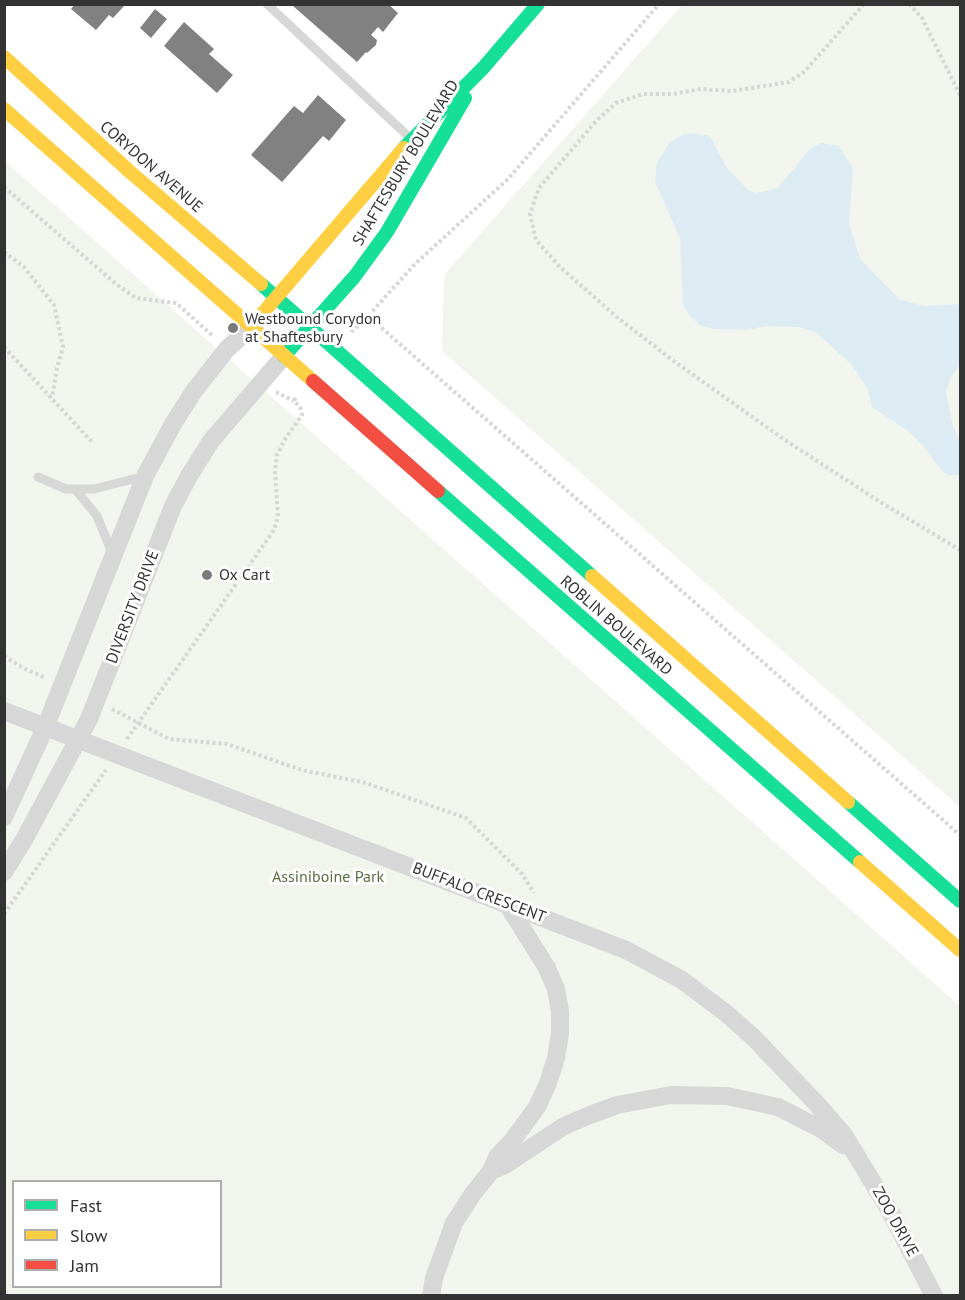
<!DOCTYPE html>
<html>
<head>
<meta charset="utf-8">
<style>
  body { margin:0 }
  #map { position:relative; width:965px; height:1300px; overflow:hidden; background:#fff; font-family:"PT Sans",sans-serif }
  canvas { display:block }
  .frame { position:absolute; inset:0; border:6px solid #333; pointer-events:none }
  .legend { position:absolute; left:12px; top:1180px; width:210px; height:108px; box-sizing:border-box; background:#fff; border:2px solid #adadad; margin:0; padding:8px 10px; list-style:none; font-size:18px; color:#333 }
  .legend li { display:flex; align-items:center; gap:12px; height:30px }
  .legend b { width:30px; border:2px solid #adadad }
</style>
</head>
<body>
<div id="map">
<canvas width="965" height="1300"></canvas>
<div class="frame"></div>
<ul class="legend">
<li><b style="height:8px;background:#16e098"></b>Fast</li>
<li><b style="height:8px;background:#ffcf43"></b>Slow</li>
<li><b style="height:8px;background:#f24e42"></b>Jam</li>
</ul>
</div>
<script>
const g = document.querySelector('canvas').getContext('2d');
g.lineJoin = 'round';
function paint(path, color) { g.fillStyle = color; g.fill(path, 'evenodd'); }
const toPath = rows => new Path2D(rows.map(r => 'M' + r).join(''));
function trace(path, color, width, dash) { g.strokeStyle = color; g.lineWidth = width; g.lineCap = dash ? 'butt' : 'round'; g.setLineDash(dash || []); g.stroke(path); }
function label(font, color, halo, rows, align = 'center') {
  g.font = font + ' "PT Sans",sans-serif'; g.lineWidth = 6; g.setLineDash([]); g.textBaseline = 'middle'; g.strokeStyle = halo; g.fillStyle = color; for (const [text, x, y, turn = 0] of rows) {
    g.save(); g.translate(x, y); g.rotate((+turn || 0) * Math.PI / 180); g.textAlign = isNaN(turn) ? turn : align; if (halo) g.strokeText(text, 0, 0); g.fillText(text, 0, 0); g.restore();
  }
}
paint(toPath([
  [682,5,960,5,960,807,442,351,444,275],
  [5,161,960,1006,960,1295,5,1295],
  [14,1182,220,1182,220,1286,14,1286]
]), '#f1f5ed');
paint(toPath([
  [692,133,710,136,726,167,747,189,756,193,777,189,810,149,821,143,839,146,853,169,849,223,860,259,900,300,924,306,960,304,960,364,950,380,946,391,952,423,960,443,960,475,949,475,943,472,923,445,908,431,872,407,868,390,853,366,817,333,799,327,765,326,748,330,714,329,700,325,689,315,683,304,680,238,655,182,657,163,669,143,683,134]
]), '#ddebf3');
paint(toPath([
  [75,4,126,4,113,18,109,15,96,30,71,9],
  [295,4,388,4,398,13,383,32,378,27,371,35,377,40,376,45,367,53,366,52,357,62,293,6],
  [155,9,167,19,151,38,140,28],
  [184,22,214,49,209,54,233,75,217,93,164,46],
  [318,95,346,120,329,141,323,136,282,182,251,155,294,106,303,113]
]), '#818181');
trace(toPath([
  [864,4,804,72,789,82,732,91,701,89,673,94,643,94,616,103,597,120,539,188,530,214,536,240,560,267,618,318,675,362,782,438,877,500,960,550],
  [909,4,922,18,960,95],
  [4,187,116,284,136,298,176,303,214,337],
  [4,252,24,267,54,305,63,347,57,368,52,398],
  [368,316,960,835],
  [351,332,368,316,415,264,508,179,659,4],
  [4,347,92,442],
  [276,392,294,401],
  [4,656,23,668,46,678],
  [112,709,169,739,227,744,302,770,366,783,466,818,522,874,534,893],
  [127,739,274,530,278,517,275,471,277,455,285,439,302,415,300,407,294,401,296,397],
  [4,914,106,770]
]), '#d6d6d6', 4, [3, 3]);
trace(toPath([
  [267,4,410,138],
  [38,477,66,489,94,489,145,476],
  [75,489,97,516,112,553]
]), '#d7d7d7', 9);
trace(toPath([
  [4,711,626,950,682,980,727,1014,754,1038,817,1104,844,1135,890,1211,934,1296],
  [4,817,45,728,145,476,173,424,194,391,227,349,251,327],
  [4,872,25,838,89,719,173,506,189,476,211,441,284,356],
  [491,1171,505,1165,564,1126,590,1115,617,1105,671,1095,727,1096,778,1107,821,1129,843,1145],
  [431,1296,434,1278,454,1223,472,1195,491,1171,497,1157,512,1141,537,1107,548,1083,556,1058,560,1033,560,1011,556,989,547,968,507,904]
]), '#d7d7d7', 18);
trace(toPath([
  [404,148,484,67,538,4],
  [261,284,592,576],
  [284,356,355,276,387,232,465,98],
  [438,491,860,862],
  [848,802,960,901]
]), '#16e098', 14);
trace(toPath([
  [4,57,129,171,261,284],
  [4,109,313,381],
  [251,327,404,148],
  [592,576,848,802],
  [860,862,960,950]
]), '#ffcf43', 14);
trace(toPath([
  [313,381,438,491]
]), '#f24e42', 14);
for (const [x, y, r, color] of [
  [233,328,6,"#7a7a7a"],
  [207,575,6,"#7a7a7a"]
]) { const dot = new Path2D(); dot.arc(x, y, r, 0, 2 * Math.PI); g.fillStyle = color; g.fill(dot); trace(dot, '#fff', 2); }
label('16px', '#333', '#fff', [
  ["SHAFTESBURY BOULEVARD",406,163,-59],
  ["CORYDON AVENUE",151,167,41],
  ["DIVERSITY DRIVE",133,607,-69],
  ["ROBLIN BOULEVARD",616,626,41],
  ["BUFFALO CRESCENT",479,893,21],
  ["ZOO DRIVE",895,1222,61]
]);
label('16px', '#333', '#fff', [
  ["Westbound Corydon",245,319],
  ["at Shaftesbury",245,337],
  ["Ox Cart",219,575]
], 'left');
label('16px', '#56703f', '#fff', [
  ["Assiniboine Park",328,877]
]);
</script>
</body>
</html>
